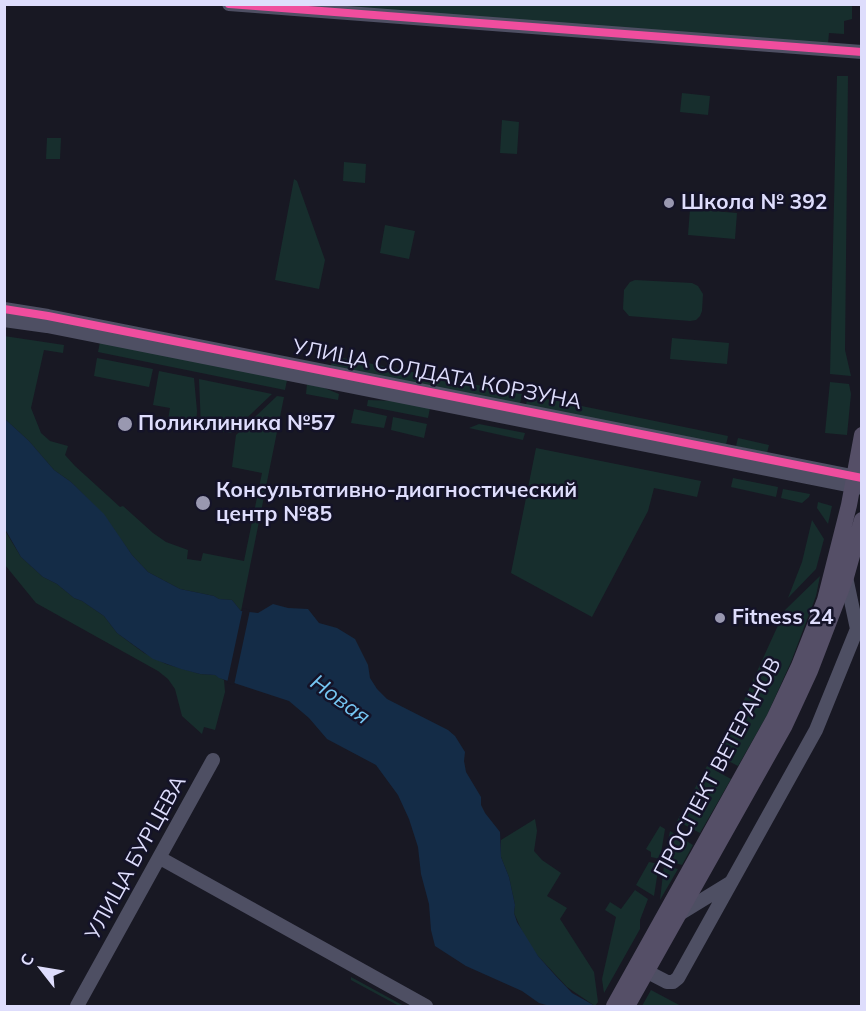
<!DOCTYPE html>
<html>
<head>
<meta charset="utf-8">
<style>
  body { margin:0 }
  #map { position:relative; width:866px; height:1011px; overflow:hidden; background:#181823; font-family:Mulish,sans-serif }
  canvas { display:block }
  .frame { position:absolute; inset:0; border:6px solid #deddfc; pointer-events:none }
  .north { position:absolute; left:12px; top:939px; width:60px; height:60px; -webkit-text-stroke:4px #141328; paint-order:stroke; rotate:301deg; font-size:16px; font-weight:700; line-height:24px; text-align:center; color:#deddfc }
  .north::after { content:''; display:block; margin:auto; width:21px; height:27px; background:#deddfc; clip-path:polygon(50% 0,100% 100%,50% 72%,0 100%) }
</style>
</head>
<body>
<div id="map">
<canvas width="866" height="1011"></canvas>
<div class="frame"></div>
<div class="north">С</div>
</div>
<script>
const g = document.querySelector('canvas').getContext('2d');
g.lineJoin = 'round';
function paint(path, color) { g.fillStyle = color; g.fill(path, 'evenodd'); }
const toPath = rows => new Path2D(rows.map(r => 'M' + r).join(''));
function trace(path, color, width, dash) { g.strokeStyle = color; g.lineWidth = width; g.lineCap = dash ? 'butt' : 'round'; g.setLineDash(dash || []); g.stroke(path); }
function label(font, color, halo, rows, align = 'center') {
  g.font = font + ' Mulish,sans-serif'; g.lineWidth = 5; g.setLineDash([]); g.textBaseline = 'middle'; g.strokeStyle = halo; g.fillStyle = color; for (const [text, x, y, turn = 0] of rows) {
    g.save(); g.translate(x, y); g.rotate((+turn || 0) * Math.PI / 180); g.textAlign = isNaN(turn) ? turn : align; if (halo) g.strokeText(text, 0, 0); g.fillText(text, 0, 0); g.restore();
  }
}
paint(toPath([
  [852,4,852,19,844,21,844,34,829,33,828,44,299,5],
  [837,76,848,76,845,350,851,376,830,374],
  [682,93,710,96,708,115,680,112],
  [502,120,519,122,517,154,500,153],
  [47,138,61,138,60,159,46,159],
  [344,162,366,164,365,183,343,181],
  [294,179,297,181,325,260,319,289,275,280],
  [690,209,737,213,735,239,688,235],
  [385,225,415,231,409,259,380,253],
  [635,280,692,283,698,286,703,294,702,311,700,316,696,320,690,321,629,316,623,309,624,290,630,282],
  [4,336,64,345,63,353,44,350,31,408,41,433,50,441,68,446,65,455,75,466,120,507,123,506,153,533,166,542,188,550,187,559,201,561,203,553,244,561,262,473,232,467,236,435,277,396,284,397,241,611,232,600,219,599,214,596,180,589,148,572,132,555,103,514,71,482,54,470,29,441,5,419],
  [672,338,729,343,727,364,670,359],
  [100,342,287,380,285,390,98,352],
  [333,356,522,394,520,404,331,366],
  [97,358,153,369,149,387,94,376],
  [159,371,194,378,197,411,196,426,168,420,170,408,153,405],
  [199,379,272,394,231,433,201,427],
  [830,382,849,384,851,394,847,435,825,433],
  [307,384,322,387,339,394,338,400,306,394],
  [528,395,728,436,726,445,526,405],
  [368,400,395,401,430,408,428,418,367,406],
  [354,409,387,416,384,428,351,423],
  [393,417,427,424,424,438,391,430],
  [479,424,525,433,523,440,469,428],
  [738,438,769,445,767,453,736,446],
  [536,448,701,481,697,497,654,488,648,511,592,617,511,573],
  [733,478,778,487,776,497,731,487],
  [783,489,810,494,809,497,802,503,781,498],
  [818,502,832,506,828,524,817,508],
  [812,520,824,539,816,569,788,598,802,562],
  [4,529,21,557,43,577,57,584,74,598,82,601,104,616,117,633,144,653,166,664,200,674,215,675,224,680,225,692,215,730,204,727,202,734,182,716,175,689,168,679,158,671,36,603,5,565],
  [820,576,816,596,791,662,767,715,738,766,715,754,744,700,785,610],
  [707,766,731,779,700,833,677,821],
  [535,819,537,831,534,851,542,860,561,873,547,896,567,908,560,919,594,972,598,1002,595,1006,567,987,538,956,526,940,514,913,515,905,509,877,501,857,501,840],
  [660,826,665,829,660,859,651,857,651,852,646,849],
  [670,831,693,845,682,865,664,860],
  [649,862,659,864,654,896,636,885],
  [664,865,678,869,660,900],
  [635,890,648,899,640,920,640,929,604,993,602,979,616,917,605,910,610,902,621,909],
  [351,977,404,1006,399,1006,351,980],
  [651,990,681,1006,642,1006]
]), '#172e2d');
paint(toPath([
  [5,419,29,441,54,470,71,482,104,514,132,555,148,572,180,589,214,596,219,599,232,600,241,611,258,613,273,604,288,608,308,609,319,623,337,628,355,639,368,665,370,678,377,689,387,699,448,730,455,736,465,752,464,761,466,772,481,797,481,805,485,813,500,832,501,857,509,877,515,905,514,913,517,922,538,956,554,974,572,993,595,1006,550,1006,539,1003,522,991,466,966,435,946,431,930,429,904,421,874,418,847,409,819,398,795,376,765,327,739,309,718,289,701,219,678,215,675,200,674,181,669,153,659,117,633,104,616,82,601,74,598,57,584,43,577,21,557,5,529]
]), '#142c47');
paint(toPath([
  [243,608,250,610,234,685,227,683]
]), '#181823');
trace(toPath([
  [229,4,862,52],
  [4,309,48,316,862,478],
  [4,320,47,326,862,488],
  [160,858,426,1006],
  [681,913,730,883],
  [638,967,667,982,673,982,678,978,816,730,857,629,846,577],
  [77,1006,213,760]
]), '#4e4f63', 14);
trace(toPath([
  [614,1006,774,719,799,666,825,600,849,505,862,435],
  [627,1006,785,725,810,671,846,577,862,520]
]), '#554f67', 16);
trace(toPath([
  [229,4,862,52],
  [4,309,48,316,862,478]
]), '#ef4d9e', 8);
for (const [x, y, r, color] of [
  [669,203,6,"#9998b0"],
  [125,424,8,"#9998b0"],
  [203,503,8,"#9998b0"],
  [720,618,6,"#9998b0"]
]) { const dot = new Path2D(); dot.arc(x, y, r, 0, 2 * Math.PI); g.fillStyle = color; g.fill(dot); trace(dot, '#141328', 2); }
label('bold 21px', '#deddfc', '#141328', [
  ["Школа № 392",681,203],
  ["Поликлиника №57",138,424],
  ["Консультативно-диагностический",216,491],
  ["центр №85",216,515],
  ["Fitness 24",732,618]
], 'left');
label('21px', '#deddfc', '#141328', [
  ["УЛИЦА СОЛДАТА КОРЗУНА",437,375,11],
  ["ПРОСПЕКТ ВЕТЕРАНОВ",718,768,-62],
  ["УЛИЦА БУРЦЕВА",136,858,-61]
]);
label('italic 22px', '#75c5f2', '#141328', [
  ["Новая",340,700,36]
]);
</script>
</body>
</html>
